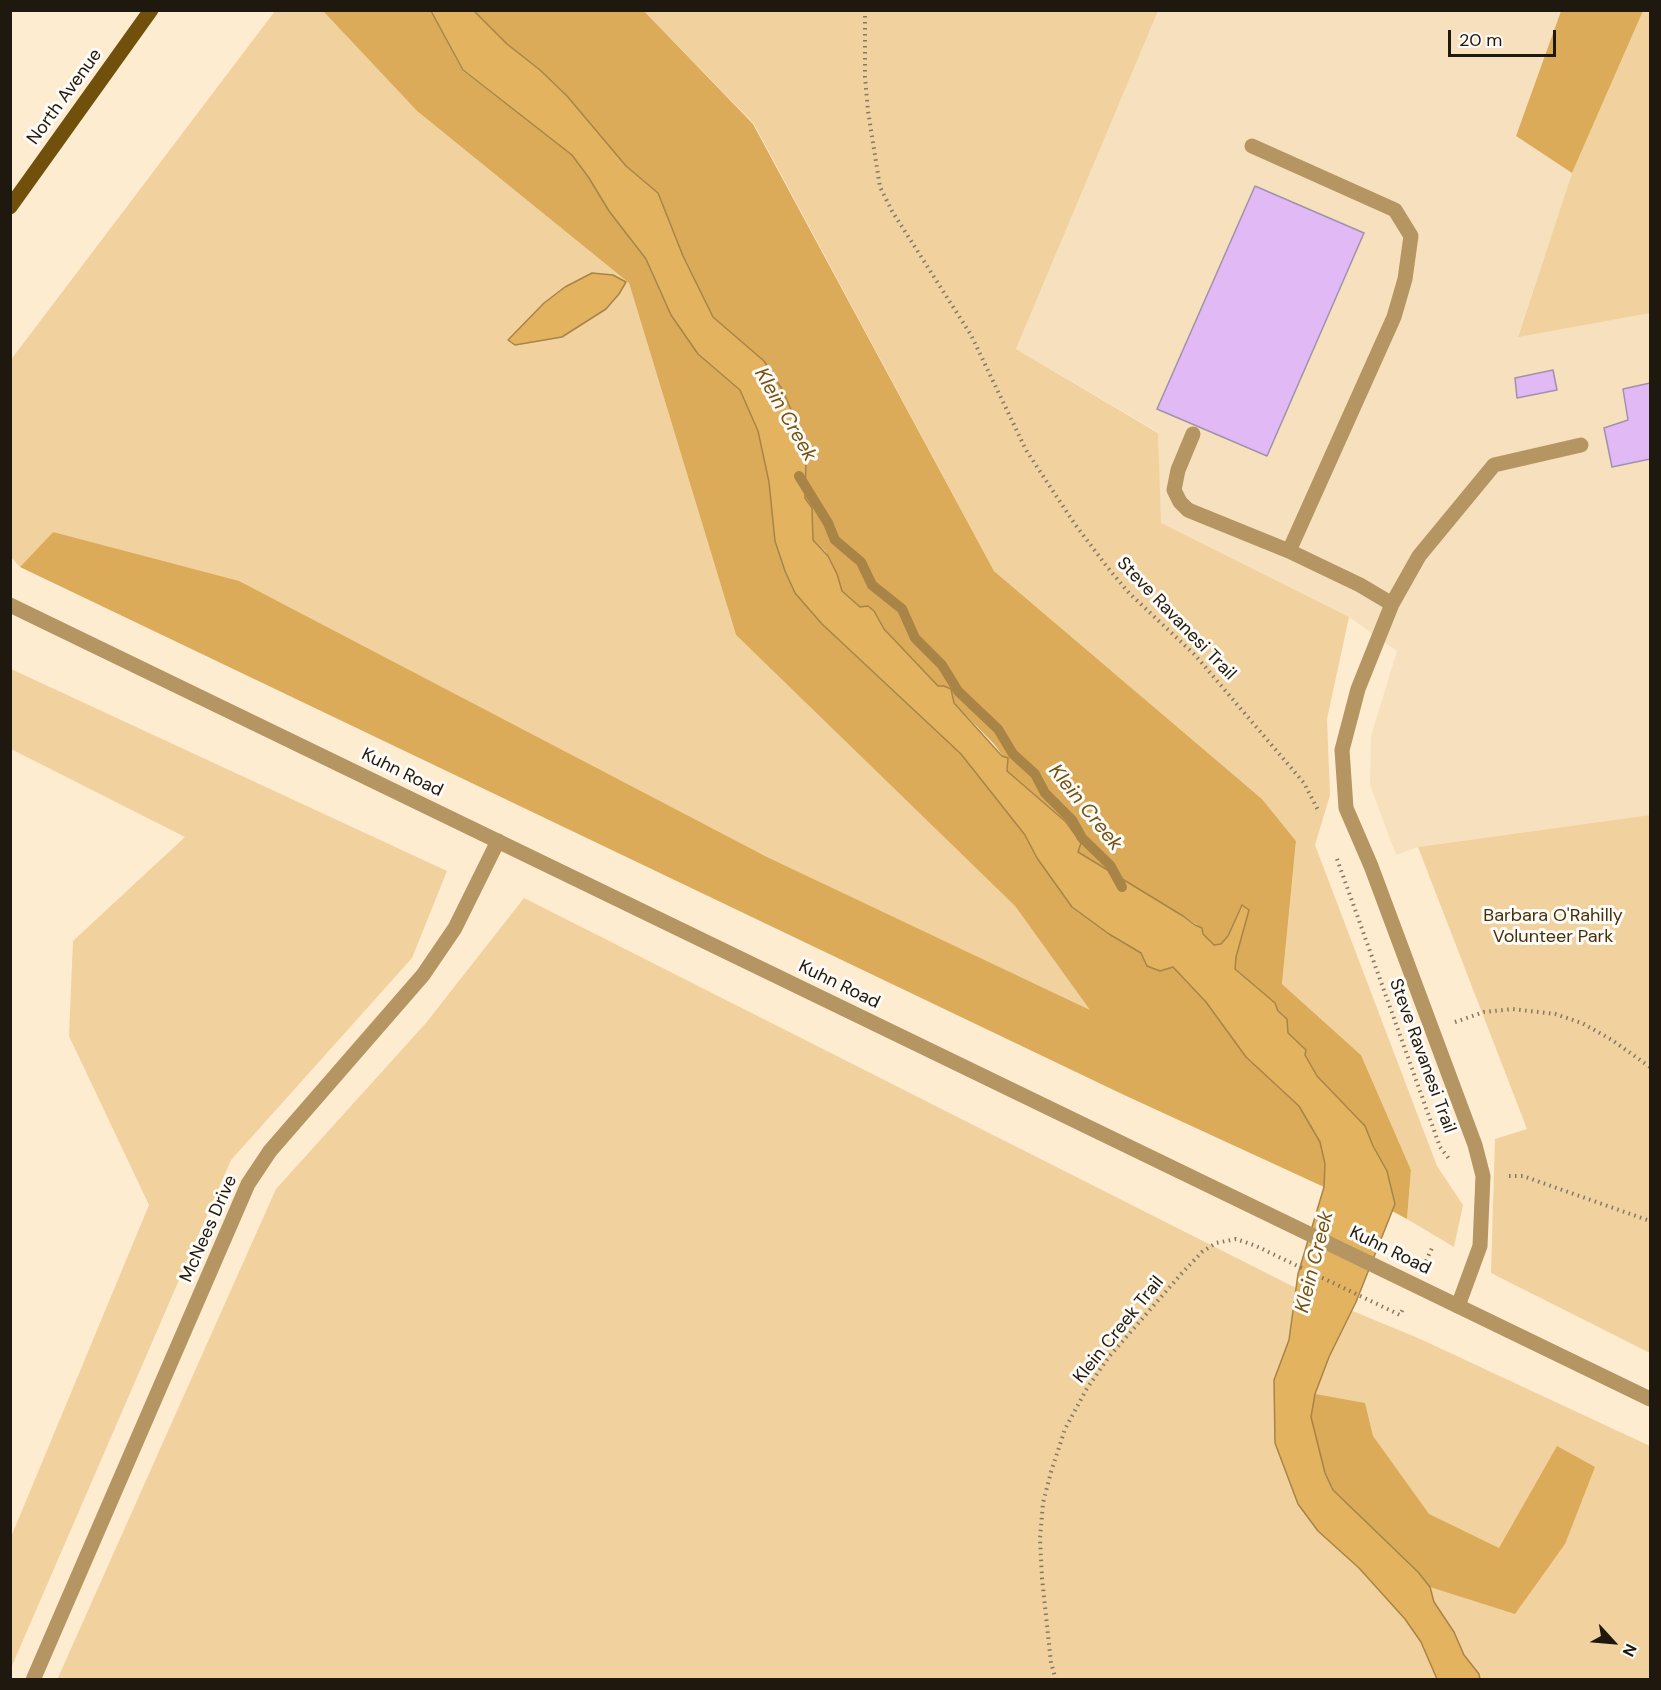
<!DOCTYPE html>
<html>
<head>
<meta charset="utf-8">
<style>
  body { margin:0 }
  #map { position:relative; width:1661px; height:1690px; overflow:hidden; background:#feecd0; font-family:"DM Sans",sans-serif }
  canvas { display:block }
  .frame { position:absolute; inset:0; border:12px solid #1e180e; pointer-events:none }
  .north { position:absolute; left:1583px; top:1612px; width:60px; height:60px; -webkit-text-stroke:4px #fffbf6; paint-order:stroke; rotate:116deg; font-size:16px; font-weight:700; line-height:24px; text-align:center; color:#1e180e }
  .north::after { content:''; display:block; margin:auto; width:21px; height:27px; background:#1e180e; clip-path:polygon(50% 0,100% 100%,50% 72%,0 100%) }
  .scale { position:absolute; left:1448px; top:30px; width:108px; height:27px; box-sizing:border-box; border:3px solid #1e180e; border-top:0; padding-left:8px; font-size:18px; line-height:21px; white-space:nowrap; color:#1e180e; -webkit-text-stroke:4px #fffbf6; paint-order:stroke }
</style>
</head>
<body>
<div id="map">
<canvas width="1661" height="1690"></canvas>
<div class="frame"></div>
<div class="north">N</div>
<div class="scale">20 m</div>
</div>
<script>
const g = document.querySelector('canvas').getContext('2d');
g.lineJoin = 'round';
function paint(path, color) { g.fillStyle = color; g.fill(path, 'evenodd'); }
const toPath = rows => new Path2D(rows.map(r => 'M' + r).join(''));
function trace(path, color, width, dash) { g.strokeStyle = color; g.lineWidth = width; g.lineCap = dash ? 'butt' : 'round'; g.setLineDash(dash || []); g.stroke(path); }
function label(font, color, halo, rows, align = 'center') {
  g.font = font + ' "DM Sans",sans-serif'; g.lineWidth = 6; g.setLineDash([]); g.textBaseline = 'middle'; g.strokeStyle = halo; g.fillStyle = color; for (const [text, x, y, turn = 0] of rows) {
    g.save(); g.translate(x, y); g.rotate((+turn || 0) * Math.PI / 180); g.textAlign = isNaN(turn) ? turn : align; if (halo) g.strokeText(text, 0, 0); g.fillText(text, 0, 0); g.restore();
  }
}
paint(toPath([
  [1158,11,1561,11,1516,136,1572,173,1518,336,1650,313,1650,815,1418,847,1396,855,1370,785,1371,736,1397,651,1349,617,1160,523,1158,432,1016,349]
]), '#f7e0bd');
paint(toPath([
  [275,11,323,11,417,111,629,283,736,635,1015,906,1091,1011,765,856,53,532,20,567,10,556,10,361],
  [644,11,1158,11,1016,349,1158,433,1161,523,1349,617,1327,719,1330,795,1315,845,1437,1166,1463,1205,1454,1247,1407,1219,1411,1170,1361,1055,1282,984,1296,841,1262,799,994,571,754,124],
  [1643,11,1650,11,1650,313,1518,337,1572,173],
  [11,669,447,871,412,958,231,1160,11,1668,11,1537,149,1205,69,1036,73,941,185,837,11,749],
  [1650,815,1650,1353,1491,1273,1495,1139,1527,1129,1418,847],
  [524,898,1292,1286,1418,1338,1650,1446,1650,1679,57,1680,276,1189,426,1023]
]), '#f1d19e');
paint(toPath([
  [323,11,431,11,463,71,572,154,589,178,609,211,646,259,671,315,698,354,740,390,758,431,769,482,775,541,785,571,796,593,822,624,961,754,1025,835,1037,858,1072,907,1109,934,1141,953,1173,966,1206,1002,1246,1057,1299,1106,1320,1142,1325,1164,1324,1187,1122,1094,20,567,53,532,239,581,765,856,1090,1010,1015,906,736,635,629,283,417,111],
  [474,11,644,11,753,124,994,571,1262,799,1296,841,1282,984,1361,1055,1411,1170,1407,1219,1392,1211,1395,1203,1387,1171,1373,1146,1365,1126,1317,1076,1305,1055,1306,1050,1288,1033,1287,1019,1278,1011,1275,1003,1235,969,1241,906,1228,936,1221,944,1214,946,1203,934,1202,928,1078,852,1066,822,1007,771,1003,756,994,744,954,703,951,689,944,686,938,686,884,629,874,611,860,607,842,591,837,574,825,551,813,540,812,508,805,499,806,459,795,419,783,391,713,317,683,256,658,193,626,166,567,96,540,70,507,44],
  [1561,11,1643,11,1572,173,1516,136],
  [1315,1394,1365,1403,1373,1436,1429,1514,1499,1548,1557,1446,1595,1467,1565,1544,1515,1614,1430,1587,1418,1572,1333,1490,1325,1473,1311,1417]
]), '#dbab59');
const water = toPath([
  [431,11,474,11,507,44,540,70,567,96,626,166,658,193,683,256,713,317,764,361,783,391,795,419,806,459,805,498,812,508,813,540,828,556,837,574,842,591,860,607,868,606,874,611,884,629,938,686,944,686,951,689,954,703,1002,756,1008,758,1007,771,1066,822,1081,843,1078,852,1183,916,1195,925,1202,928,1203,934,1214,945,1221,944,1228,936,1242,905,1249,910,1236,957,1235,969,1275,1003,1278,1011,1287,1019,1288,1033,1306,1050,1305,1055,1317,1076,1365,1126,1373,1146,1387,1171,1395,1204,1356,1302,1329,1357,1315,1394,1311,1417,1325,1473,1333,1490,1418,1572,1430,1587,1434,1602,1454,1632,1464,1655,1479,1674,1480,1679,1437,1679,1421,1642,1405,1619,1359,1568,1318,1531,1298,1504,1275,1443,1274,1380,1289,1340,1298,1274,1324,1187,1325,1164,1320,1142,1299,1106,1246,1057,1206,1002,1173,967,1160,971,1147,966,1141,953,1109,934,1072,907,1037,858,1025,835,961,754,822,624,795,593,785,571,775,541,769,482,758,431,740,390,698,354,671,315,646,259,609,211,589,178,572,155,463,70,431,11],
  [592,273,613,275,626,282,619,294,606,309,562,337,515,345,508,340,544,303,565,287,592,273]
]);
paint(water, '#e3b360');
trace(water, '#a88447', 1.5);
trace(toPath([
  [799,476,828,523,835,540,861,562,872,585,902,609,915,638,942,665,958,691,998,729,1013,754,1035,774,1045,793,1072,820,1082,838,1110,865,1122,887]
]), '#a88447', 10);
const building = toPath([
  [1255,186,1364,233,1267,456,1157,409,1255,186],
  [1553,370,1557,390,1517,398,1515,378,1553,370],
  [1650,383,1650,459,1612,467,1604,428,1628,420,1623,389,1650,383]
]);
paint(building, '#e0b9f5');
trace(building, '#a291ab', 1.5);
trace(toPath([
  [865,10,865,77,868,111,880,187,892,211,971,335,1026,450,1074,523,1108,568,1129,593,1195,655,1304,783,1319,812],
  [1337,859,1440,1147,1450,1160],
  [1455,1022,1484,1012,1513,1009,1555,1014,1582,1023,1612,1040,1650,1067],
  [1509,1176,1523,1176,1650,1221],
  [1426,1261,1432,1248],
  [1056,1680,1051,1663,1042,1578,1040,1538,1043,1503,1051,1472,1065,1429,1086,1390,1108,1358,1182,1273,1202,1252,1216,1243,1236,1239,1256,1246,1400,1315,1403,1309]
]), '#837866', 4, [1.5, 4.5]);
trace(toPath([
  [1252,146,1395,210,1411,236,1405,279,1394,317,1289,551],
  [1193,434,1178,470,1174,490,1180,502,1188,510,1289,551,1360,585,1392,604],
  [1458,1306,1480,1246,1483,1176,1475,1145,1371,866,1346,808,1342,750,1358,689,1392,604,1419,556,1494,465,1581,445],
  [33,1680,248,1184,270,1151,423,975,455,928,498,841]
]), '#b59561', 15);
trace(toPath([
  [10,605,1650,1399]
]), '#b59561', 15);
trace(toPath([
  [10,207,151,10]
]), '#71500c', 15);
label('18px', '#1e180e', '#fffbf6', [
  ["North Avenue",65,97,-54],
  ["Steve Ravanesi Trail",1176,619,46],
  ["Kuhn Road",402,773,26],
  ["Kuhn Road",839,985,26],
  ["Steve Ravanesi Trail",1422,1056,70],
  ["McNees Drive",209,1229,-66],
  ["Kuhn Road",1390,1251,26],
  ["Klein Creek Trail",1119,1330,-51]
]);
label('18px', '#43300b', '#fffbf6', [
  ["Barbara O'Rahilly",1553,916],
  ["Volunteer Park",1553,937]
]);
label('italic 20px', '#725112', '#fffbf6', [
  ["Klein Creek",785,415,60],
  ["Klein Creek",1085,808,51],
  ["Klein Creek",1315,1262,-76]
]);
</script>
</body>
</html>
